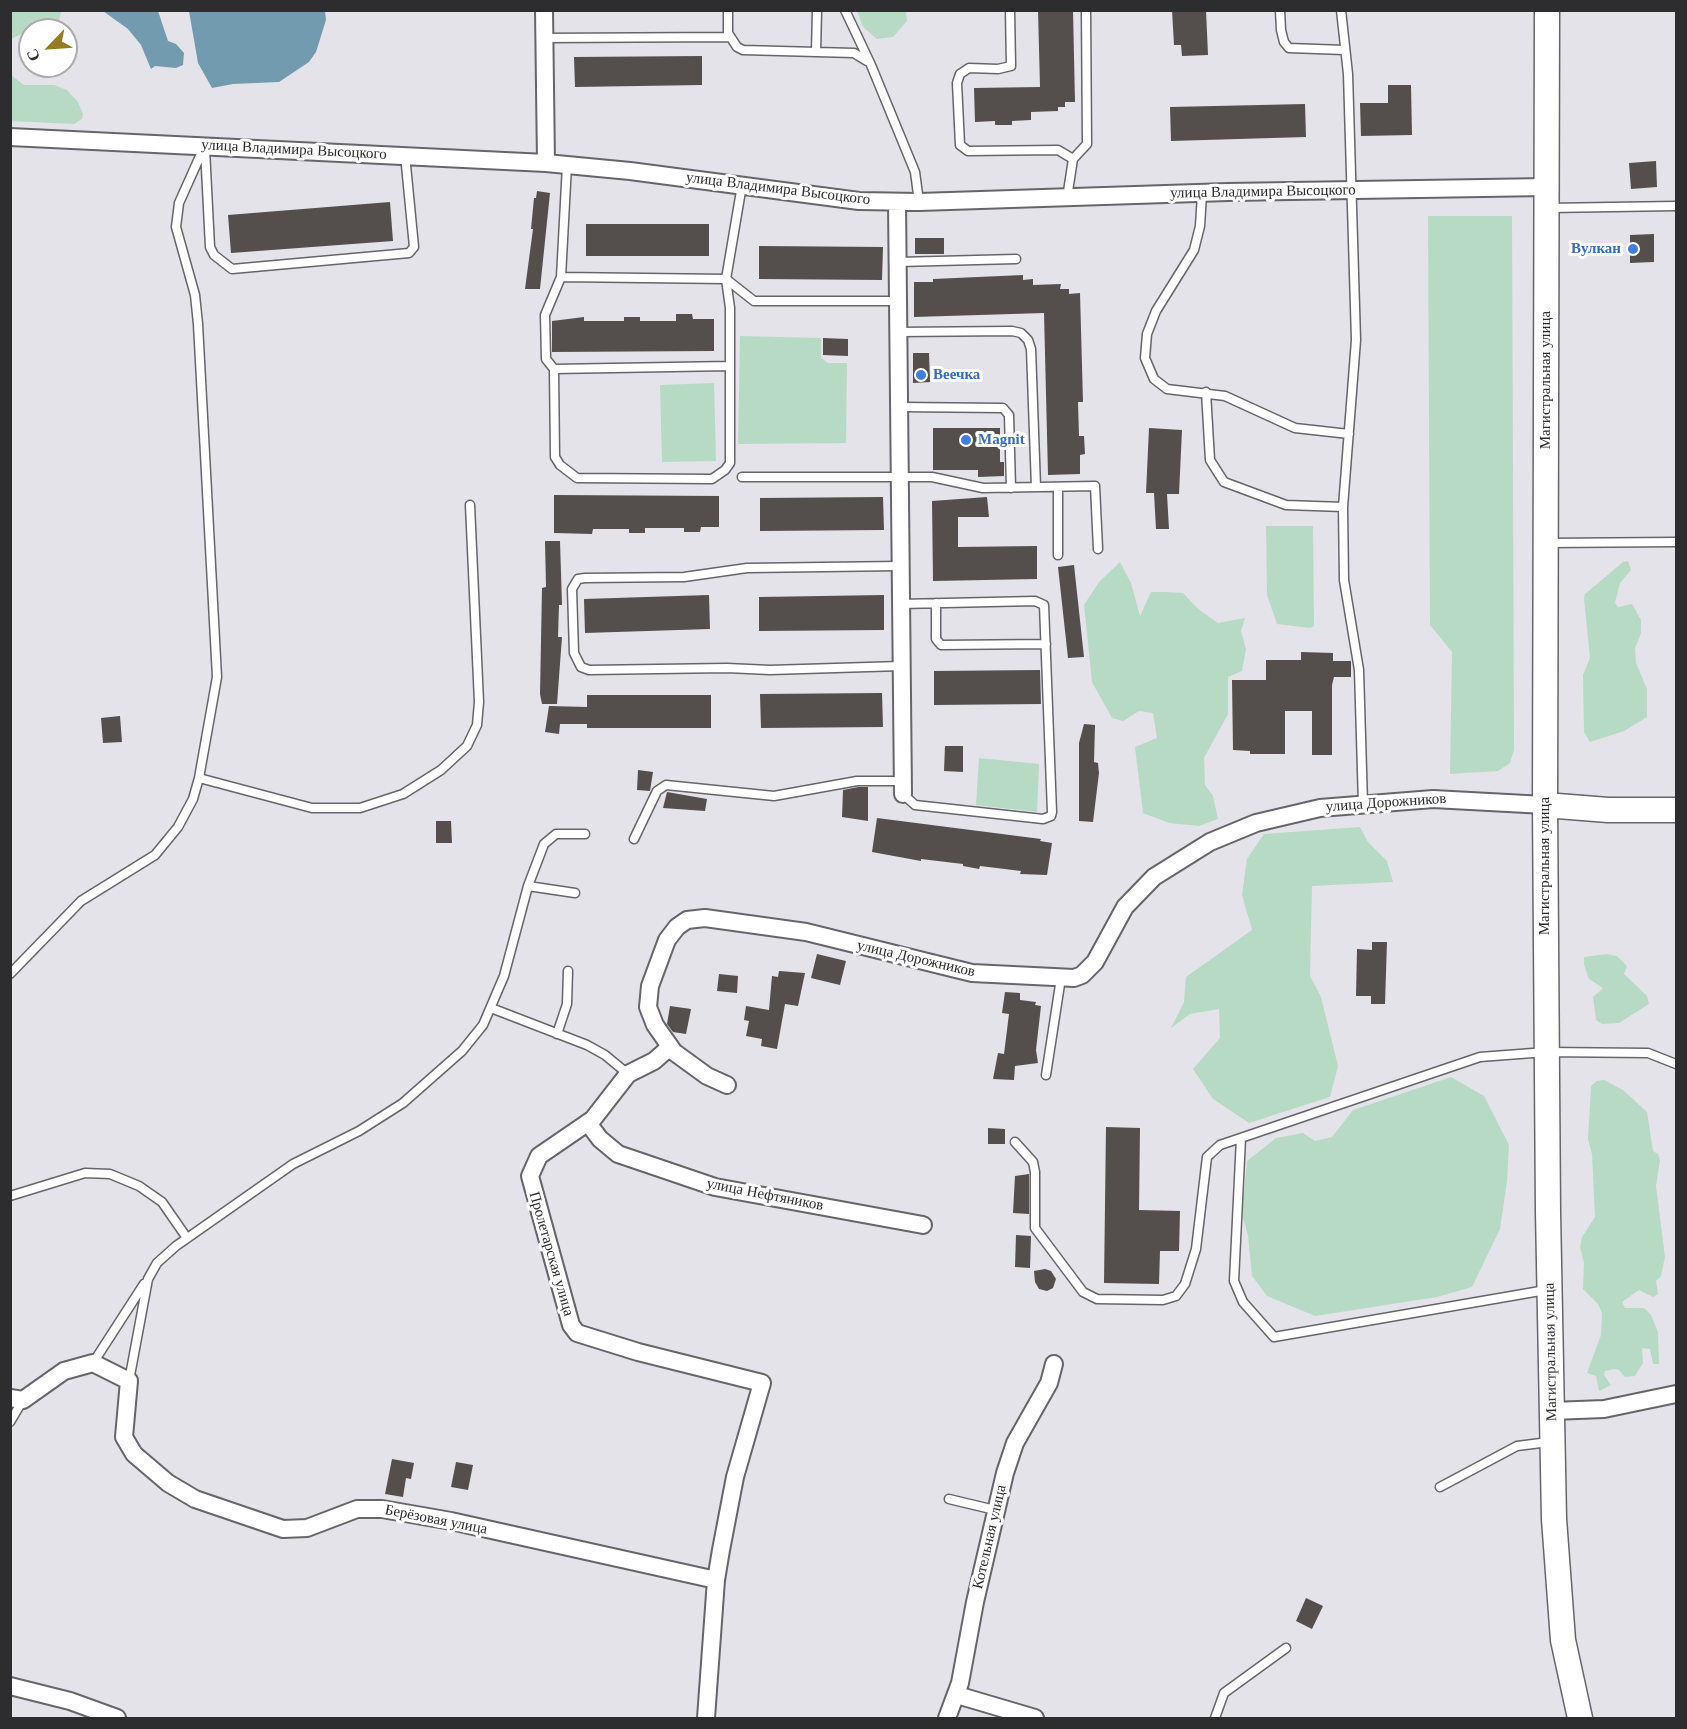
<!DOCTYPE html>
<html>
<head>
<meta charset="utf-8">
<style>
  body { margin:0 }
  #map { position:relative; width:1687px; height:1729px; overflow:hidden; background:#e4e3e9; font-family:"Times New Roman",serif }
  canvas { display:block }
  .frame { position:absolute; inset:0; border:12px solid #2d2c2f; pointer-events:none }
  .north { position:absolute; left:18px; top:18px; width:60px; height:60px; box-sizing:border-box; background:#fff; border:2px solid #ababac; border-radius:50%; rotate:245deg; font-size:16px; font-weight:700; line-height:24px; text-align:center; color:#2d2c2f }
  .north::after { content:''; display:block; margin:auto; width:21px; height:27px; background:#937c23; clip-path:polygon(50% 0,100% 100%,50% 72%,0 100%) }
</style>
</head>
<body>
<div id="map">
<canvas width="1687" height="1729"></canvas>
<div class="frame"></div>
<div class="north">С</div>
</div>
<script>
const g = document.querySelector('canvas').getContext('2d');
g.lineJoin = 'round';
function paint(path, color) { g.fillStyle = color; g.fill(path, 'evenodd'); }
const toPath = rows => new Path2D(rows.map(r => 'M' + r).join(''));
function trace(path, color, width, dash) { g.strokeStyle = color; g.lineWidth = width; g.lineCap = dash ? 'butt' : 'round'; g.setLineDash(dash || []); g.stroke(path); }
function label(font, color, halo, rows, align = 'center') {
  g.font = font + ' "Times New Roman",serif'; g.lineWidth = 6; g.setLineDash([]); g.textBaseline = 'middle'; g.strokeStyle = halo; g.fillStyle = color; for (const [text, x, y, turn = 0] of rows) {
    g.save(); g.translate(x, y); g.rotate((+turn || 0) * Math.PI / 180); g.textAlign = isNaN(turn) ? turn : align; if (halo) g.strokeText(text, 0, 0); g.fillText(text, 0, 0); g.restore();
  }
}
paint(toPath([
  [10,11,11,10,61,11,58,26,54,30,30,30,11,39],
  [857,11,906,11,907,21,893,37,877,39,863,27],
  [11,75,24,85,54,85,67,90,78,102,83,114,82,119,74,124,11,121],
  [1428,216,1512,216,1514,750,1510,763,1498,771,1450,774,1452,652,1430,625],
  [740,336,821,338,821,358,828,363,847,363,846,443,738,444],
  [714,383,716,461,662,462,660,385],
  [1266,526,1313,526,1314,626,1310,628,1277,624,1267,595],
  [1628,561,1631,570,1620,583,1615,603,1618,607,1632,604,1641,620,1641,633,1635,648,1636,663,1647,689,1647,717,1624,731,1590,742,1584,732,1583,675,1590,658,1584,598,1585,594,1623,562],
  [1120,562,1131,583,1140,616,1151,592,1165,592,1183,593,1198,609,1218,623,1245,618,1241,631,1246,649,1242,671,1228,677,1228,714,1204,758,1205,785,1213,796,1218,819,1199,826,1169,823,1143,813,1135,747,1157,738,1153,713,1139,711,1123,721,1112,718,1092,682,1084,605,1099,582],
  [979,758,1039,764,1037,812,976,805],
  [1360,827,1368,842,1387,861,1393,882,1312,886,1310,976,1321,997,1338,1066,1330,1097,1249,1123,1213,1099,1193,1069,1220,1038,1219,1009,1190,1014,1171,1028,1184,1002,1186,977,1252,930,1242,895,1247,859,1264,834],
  [1607,954,1617,956,1627,966,1624,974,1647,996,1649,1004,1619,1023,1602,1024,1596,1020,1593,997,1603,988,1589,979,1584,965,1584,957],
  [1451,1077,1484,1096,1509,1145,1507,1181,1500,1229,1472,1287,1437,1297,1315,1316,1267,1296,1252,1276,1248,1236,1242,1214,1247,1161,1276,1138,1303,1133,1315,1141,1332,1137,1353,1110],
  [1604,1080,1623,1090,1647,1112,1653,1151,1658,1154,1660,1160,1656,1186,1665,1257,1661,1276,1656,1281,1658,1294,1653,1297,1639,1290,1622,1302,1625,1308,1644,1308,1651,1315,1658,1332,1659,1364,1653,1364,1650,1349,1642,1348,1643,1363,1635,1376,1625,1377,1619,1370,1614,1369,1605,1371,1604,1375,1611,1385,1599,1391,1596,1376,1587,1373,1601,1335,1602,1313,1598,1304,1583,1289,1584,1263,1580,1247,1582,1237,1595,1217,1592,1154,1588,1139,1591,1086,1597,1081]
]), '#b7dac5');
paint(toPath([
  [103,11,158,11,168,41,176,44,184,53,183,65,176,68,155,66,151,69,141,45,128,29],
  [189,11,325,11,326,20,316,52,309,62,279,82,233,84,212,88,198,63]
]), '#729baf');
paint(toPath([
  [1038,10,1073,10,1075,102,1065,102,1065,107,1058,107,1058,111,1031,112,1031,120,1012,121,1012,125,995,125,995,121,975,122,974,88,1040,87],
  [1172,10,1206,10,1208,55,1182,56,1181,45,1174,45],
  [702,56,702,85,575,87,574,57],
  [1388,85,1411,85,1412,135,1361,136,1360,103,1388,103],
  [1305,104,1306,137,1171,141,1170,107],
  [1656,161,1657,187,1631,189,1629,163],
  [537,191,550,193,540,289,525,289,533,229,531,229,534,198,536,198],
  [390,202,393,241,231,253,228,215],
  [586,224,709,224,709,256,586,256],
  [1654,234,1654,262,1630,263,1630,235],
  [915,238,944,238,944,254,915,254],
  [759,246,883,247,882,280,759,279],
  [1023,275,1023,280,1033,279,1033,285,1061,284,1060,289,1069,289,1069,294,1080,293,1083,402,1078,402,1079,436,1084,436,1085,454,1080,455,1080,474,1048,475,1044,313,914,317,914,282,933,282,933,279],
  [676,314,692,314,693,319,714,319,714,351,552,352,552,321,584,317,584,321,624,321,624,317,640,317,640,321,676,321],
  [823,338,848,339,848,356,823,355],
  [913,353,929,353,930,382,913,383],
  [933,428,1000,428,1000,462,1004,462,1004,476,978,477,978,470,933,470],
  [1149,428,1182,430,1179,494,1167,494,1169,529,1156,529,1154,493,1146,493],
  [554,495,719,496,719,527,701,527,700,532,684,532,684,528,645,528,645,533,629,533,629,529,593,529,592,534,554,533],
  [883,497,884,530,760,531,760,498],
  [987,497,989,517,958,517,958,547,1037,546,1037,579,933,581,932,501],
  [545,541,560,541,562,605,559,605,558,637,562,637,557,704,542,704,540,694,542,588,546,587],
  [1074,565,1084,657,1068,658,1058,567],
  [709,595,710,629,585,633,584,599],
  [884,595,884,630,759,631,759,597],
  [1301,652,1333,653,1333,661,1351,661,1351,677,1334,677,1332,685,1332,755,1312,755,1312,711,1285,711,1285,754,1250,754,1250,751,1233,750,1232,680,1266,680,1266,660,1301,660],
  [1040,670,1041,704,934,705,934,671],
  [882,693,883,727,761,728,760,694],
  [587,695,711,695,711,728,587,728,587,724,560,724,559,734,545,732,549,706,587,707],
  [120,716,122,742,103,743,101,718],
  [1084,724,1095,725,1094,762,1098,763,1099,773,1093,822,1079,821,1079,743],
  [945,746,963,746,963,772,944,771],
  [638,770,653,772,650,791,637,790],
  [858,787,868,787,868,821,842,817,843,790],
  [667,792,707,799,705,811,663,808],
  [877,818,1041,839,1040,841,1052,843,1047,875,1020,874,1021,871,980,866,979,869,963,866,963,864,921,859,921,861,872,852],
  [436,821,451,821,452,843,436,843],
  [1372,942,1387,942,1385,1004,1371,1004,1371,996,1356,996,1357,949,1372,950],
  [817,954,846,961,840,985,811,978],
  [779,971,805,973,798,1006,785,1004,777,1049,761,1046,762,1039,746,1036,749,1021,744,1020,746,1006,769,1010,772,976,778,977],
  [719,974,738,976,737,993,717,991],
  [1005,992,1020,993,1020,1000,1036,1002,1035,1005,1041,1006,1036,1050,1038,1063,1015,1066,1014,1080,993,1079,998,1053,1004,1054,1009,1014,1002,1013],
  [670,1006,691,1009,686,1034,673,1032,667,1024],
  [1106,1127,1140,1128,1139,1210,1180,1211,1179,1251,1160,1251,1159,1284,1104,1283],
  [988,1128,1005,1129,1005,1144,988,1144],
  [1029,1174,1029,1214,1013,1213,1015,1176],
  [1016,1235,1031,1236,1030,1268,1015,1267],
  [1045,1269,1051,1271,1056,1279,1053,1288,1047,1291,1039,1289,1035,1282,1034,1271],
  [392,1459,414,1463,411,1479,406,1478,403,1497,385,1494],
  [456,1462,473,1465,468,1490,451,1487],
  [1306,1598,1323,1606,1312,1629,1296,1621]
]), '#544f4c');
const lane = toPath([
  [728,10,728,33,737,47,743,50,854,53,867,61],
  [845,10,871,65,915,172,919,202],
  [1010,10,1011,66,998,69,969,68,960,74,957,83,960,145,968,151,1058,150,1073,159],
  [1280,10,1281,30,1284,42,1289,48,1344,50],
  [1341,10,1348,74,1356,340,1343,507,1344,580,1359,670,1363,804],
  [544,38,730,37],
  [816,52,817,10],
  [205,149,210,247,214,255,232,269,409,253,414,247,405,155],
  [567,165,561,277,726,279,742,185],
  [1202,194,1200,226,1194,250,1156,311,1147,334,1145,358,1154,379,1167,389,1225,396,1295,428,1349,434],
  [1067,198,1073,159,1087,144,1086,10],
  [1548,208,1676,206],
  [898,262,1016,259],
  [898,332,1012,331,1021,333,1028,340,1031,349,1036,487],
  [730,366,554,369,555,457,560,465,577,478,712,479,725,470,730,463,730,308,726,279,754,301,898,301],
  [554,369,546,359,545,315,561,277],
  [1206,392,1210,460,1224,482,1286,505,1343,507],
  [899,407,1003,408,1009,415,1011,488],
  [742,477,932,477,983,488,1095,486,1098,549],
  [1058,487,1058,555],
  [1546,543,1676,542],
  [900,566,747,568,684,577,585,578,578,579,572,589,574,653,581,667,589,670,727,668,770,670,901,666],
  [936,603,936,639,941,645,1046,644],
  [901,604,1035,601,1044,605,1052,812,1051,816,1043,819,915,805,903,794],
  [199,778,312,808,360,808,403,794,441,770,467,746,477,725,479,702,470,505],
  [634,839,657,791,666,785,774,796,857,781,902,781],
  [528,886,575,893],
  [10,974,81,901,155,855,178,827,193,799,199,778,217,677,198,324,195,295,176,227,179,203,205,145],
  [491,1008,587,1045,605,1055,628,1074],
  [557,1034,567,1004,568,971],
  [1046,1075,1061,978],
  [1241,1138,1234,1281,1243,1302,1274,1337,1546,1290],
  [1015,1142,1033,1162,1035,1172,1035,1228,1083,1292,1097,1299,1163,1300,1176,1296,1185,1284,1196,1249,1207,1157,1220,1145,1480,1057,1546,1052,1648,1053,1676,1064],
  [10,1196,85,1173,110,1174,139,1186,162,1202,187,1238],
  [93,1363,144,1284],
  [129,1381,148,1279,157,1263,176,1246,293,1164,359,1131,403,1103,462,1051,483,1025,504,976,528,886,544,844,556,834,585,834],
  [10,1422,23,1400],
  [1440,1487,1517,1446,1549,1442],
  [949,1499,995,1510],
  [1215,1718,1224,1693,1286,1648]
]);
const street = toPath([
  [544,10,546,163],
  [10,137,546,163,630,171,859,201,919,202,1228,192,1547,187],
  [897,202,903,794],
  [670,1047,654,1061,628,1074,593,1119,539,1156,530,1176,571,1325,577,1333,638,1352,762,1383,735,1477,721,1550,716,1580,706,1718],
  [727,1085,707,1076,674,1052,655,1025,648,1007,650,986,667,940,677,927,687,920,705,918,806,932,972,973,1074,978,1082,975,1095,962,1125,907,1154,877,1210,842,1256,823,1320,808,1433,799,1545,805],
  [588,1123,600,1139,618,1154,715,1187,923,1225],
  [10,1398,23,1400,64,1371,93,1363,129,1381,124,1437,134,1454,168,1483,195,1499,283,1529,307,1528,357,1509,382,1509,451,1521,716,1580],
  [1552,1411,1604,1409,1676,1394],
  [10,1686,70,1701,117,1718],
  [957,1695,1035,1718],
  [947,1718,960,1683,975,1602,1005,1473,1015,1443,1049,1383,1054,1364]
]);
const secondary = toPath([
  [1547,10,1545,805,1548,1212,1554,1519,1563,1640,1580,1718],
  [1545,805,1608,810,1676,810]
]);
trace(lane, '#66656a', 11);
trace(street, '#66656a', 20);
trace(secondary, '#66656a', 27);
trace(lane, '#fff', 8);
trace(street, '#fff', 16);
trace(secondary, '#fff', 24);
for (const [x, y, r, color] of [
  [1633,249,6,"#3f7fe0"],
  [921,375,6,"#3f7fe0"],
  [966,440,6,"#3f7fe0"]
]) { const dot = new Path2D(); dot.arc(x, y, r, 0, 2 * Math.PI); g.fillStyle = color; g.fill(dot); trace(dot, '#fff', 2); }
label('15px', '#2d2c2f', '#fff', [
  ["улица Владимира Высоцкого",294,150,3],
  ["улица Владимира Высоцкого",778,189,7],
  ["улица Владимира Высоцкого",1263,192,-1],
  ["Магистральная улица",1546,380,-90],
  ["улица Дорожников",1386,803,-4],
  ["Магистральная улица",1545,866,-90],
  ["улица Дорожников",916,959,13],
  ["улица Нефтяников",765,1195,11],
  ["Пролетарская улица",551,1254,74],
  ["Магистральная улица",1551,1352,-91],
  ["Берёзовая улица",436,1520,11],
  ["Котельная улица",990,1537,-77]
]);
label('bold 15px', '#366cbe', '#fff', [
  ["Вулкан",1621,249,"right"],
  ["Веечка",933,375],
  ["Magnit",978,440]
], 'left');
</script>
</body>
</html>
